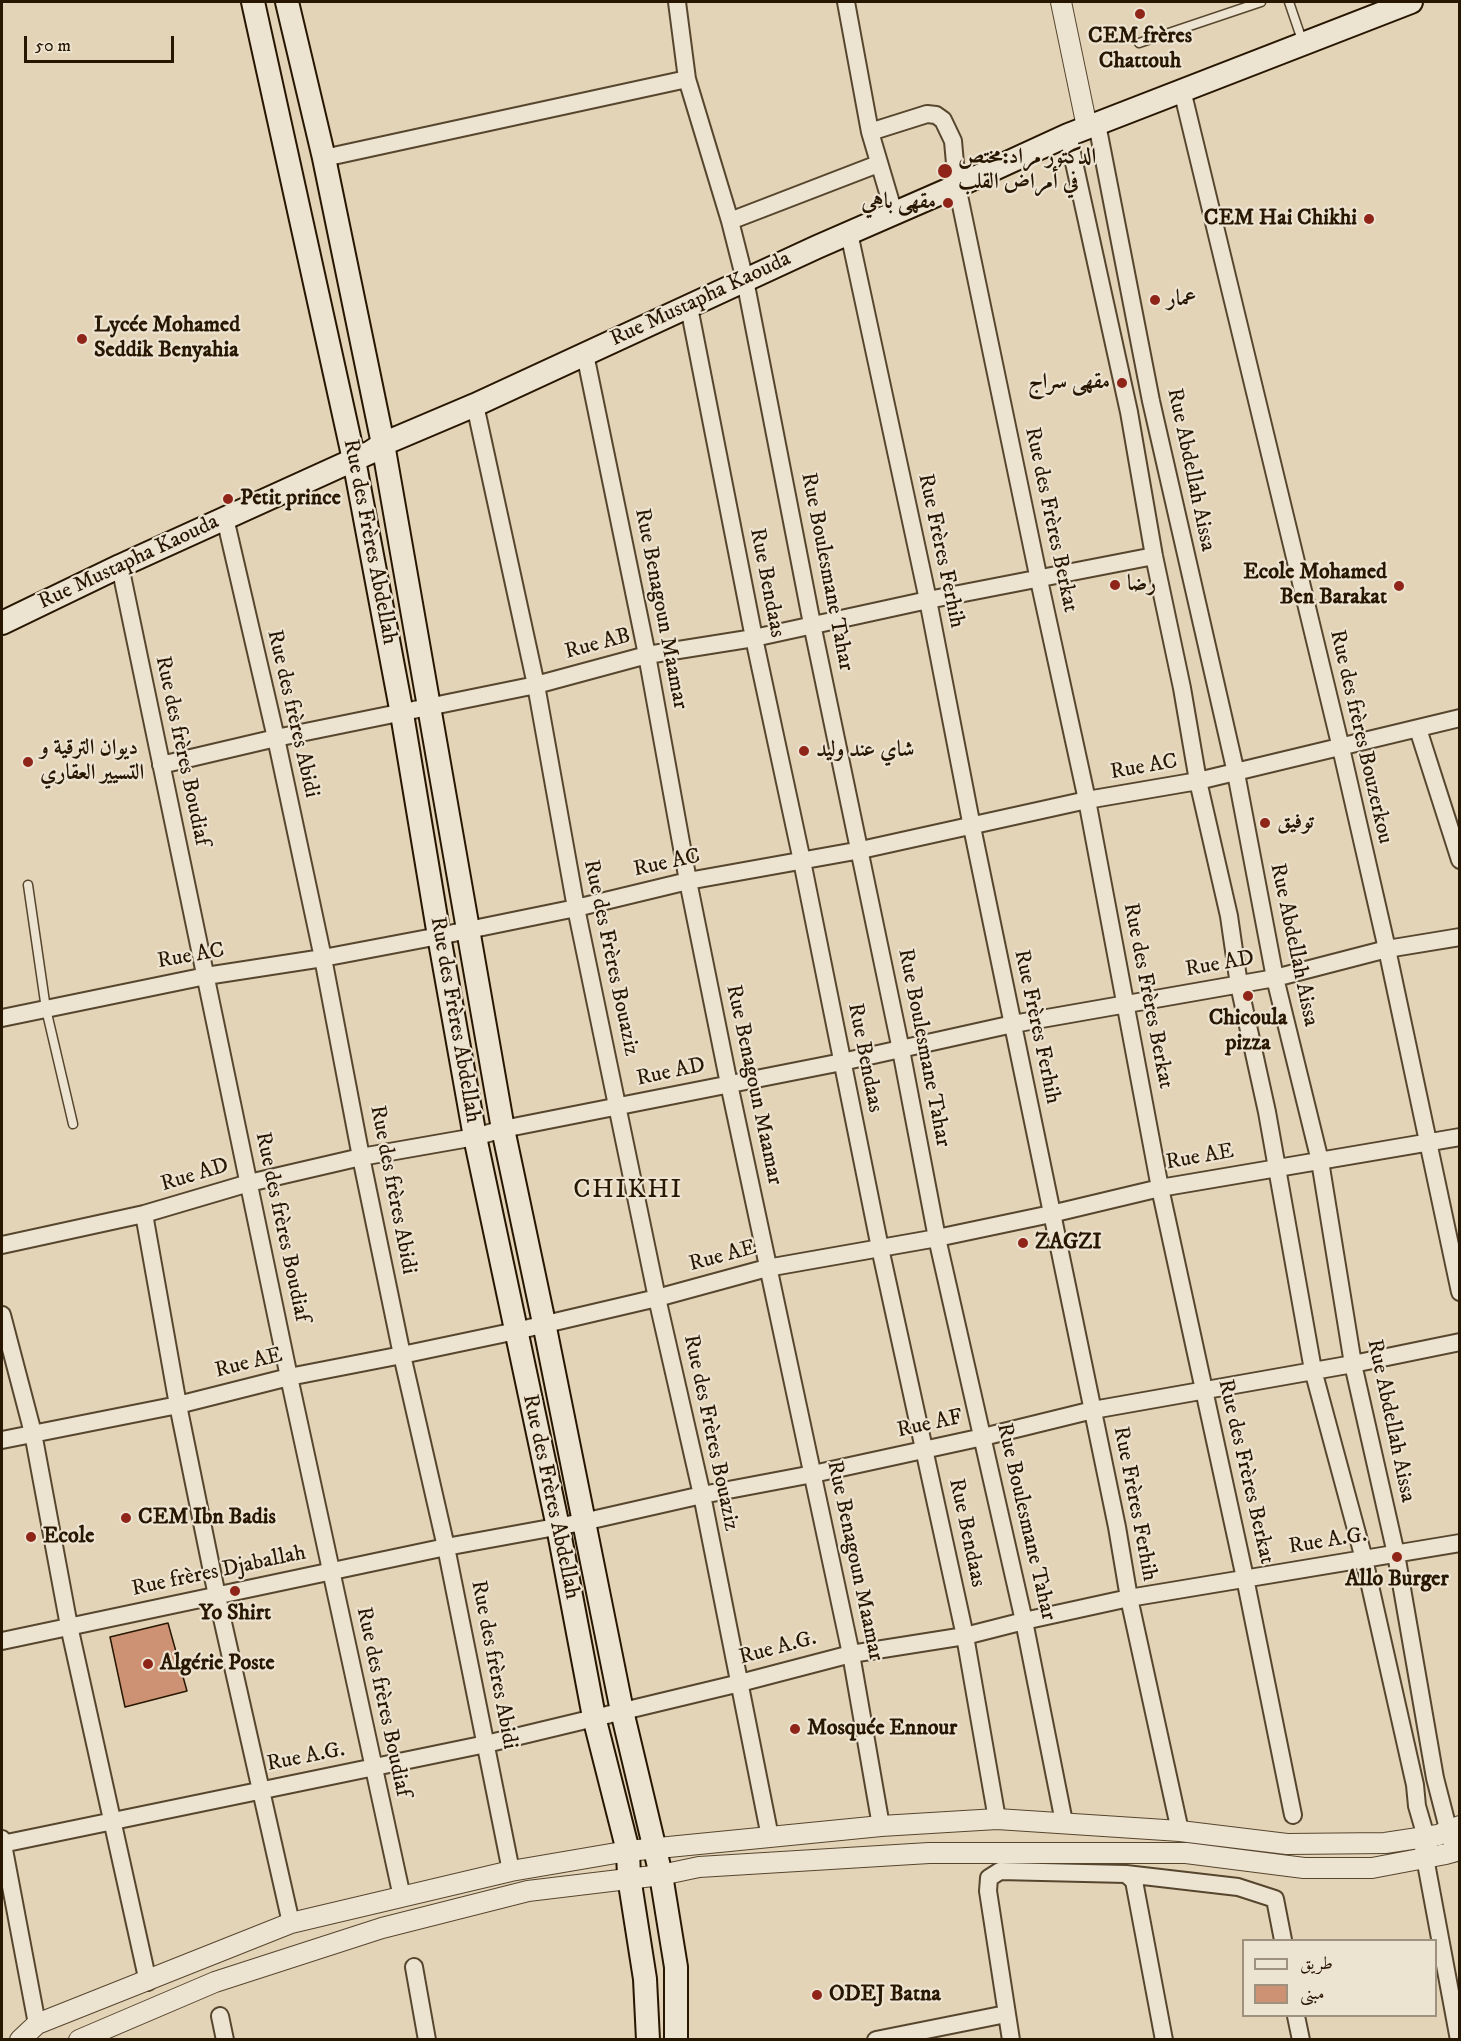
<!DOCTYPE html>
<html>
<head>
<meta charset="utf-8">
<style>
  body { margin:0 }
  #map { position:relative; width:1461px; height:2041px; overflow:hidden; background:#e3d4b8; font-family:"IM FELL DW Pica",Amiri,serif }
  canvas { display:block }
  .frame { position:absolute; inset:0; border:3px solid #271600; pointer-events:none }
  .legend { position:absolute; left:1242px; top:1939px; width:195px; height:78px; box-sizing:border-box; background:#ede3d1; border:2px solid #9e917d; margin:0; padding:8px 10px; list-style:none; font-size:18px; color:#271600 }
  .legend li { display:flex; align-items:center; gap:12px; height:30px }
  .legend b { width:30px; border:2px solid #9e917d }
  .scale { position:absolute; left:24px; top:36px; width:150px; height:27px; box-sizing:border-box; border:3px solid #271600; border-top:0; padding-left:8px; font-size:18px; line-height:21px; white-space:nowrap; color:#271600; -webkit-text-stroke:4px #ede3d1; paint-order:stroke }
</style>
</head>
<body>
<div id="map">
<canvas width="1461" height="2041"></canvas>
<div class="frame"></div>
<ul class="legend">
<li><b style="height:8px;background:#ede3d1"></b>طريق</li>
<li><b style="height:16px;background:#cc9273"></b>مبنى</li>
</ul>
<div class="scale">50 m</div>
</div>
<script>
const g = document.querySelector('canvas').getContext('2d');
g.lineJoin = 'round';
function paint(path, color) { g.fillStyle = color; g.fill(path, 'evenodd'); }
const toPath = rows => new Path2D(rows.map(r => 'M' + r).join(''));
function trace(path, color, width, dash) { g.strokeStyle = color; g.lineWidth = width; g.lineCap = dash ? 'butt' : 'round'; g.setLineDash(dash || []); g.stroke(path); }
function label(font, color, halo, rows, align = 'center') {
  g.font = font + ' "IM FELL DW Pica",Amiri,serif'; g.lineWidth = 4.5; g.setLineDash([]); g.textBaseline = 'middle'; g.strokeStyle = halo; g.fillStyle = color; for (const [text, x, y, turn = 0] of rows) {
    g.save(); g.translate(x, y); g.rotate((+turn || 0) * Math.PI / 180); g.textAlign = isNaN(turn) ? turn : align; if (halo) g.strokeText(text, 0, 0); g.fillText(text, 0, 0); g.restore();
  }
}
const building = toPath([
  [168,1623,187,1691,125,1707,110,1637,168,1623]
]);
paint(building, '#cc9273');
trace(building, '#271600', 1.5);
const service = toPath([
  [1289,2,1303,43],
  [1139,43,1261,2],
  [28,885,46,1009,73,1124]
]);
const minor = toPath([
  [677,2,687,79,730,221,745,280,812,624,901,1050,937,1238,1024,1621,1064,1822],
  [846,2,870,132,894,213],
  [1182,90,1341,748,1387,949,1460,1292],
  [1097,124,1151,401,1236,773,1275,978,1320,1161,1353,1364,1396,1554,1435,1778,1454,1852],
  [870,132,927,114,936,115,943,120,953,141,957,186,1039,580,1087,800,1160,1188,1245,1578,1293,1815],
  [1068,135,1129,412,1154,556,1182,688,1198,781,1229,916,1239,985,1267,1112,1313,1370,1364,1559,1415,1785,1417,1806,1429,1847],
  [324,158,687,79],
  [730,221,878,164],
  [849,233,928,600,972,827,1117,1527,1129,1598,1180,1831],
  [689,307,754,638,802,861,880,1248,965,1636,997,1819],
  [585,354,647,655,688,881,729,1084,851,1654,881,1826],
  [475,405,536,685,576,908,657,1298,702,1495,770,1837],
  [225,518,276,738,323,958,361,1157,402,1355,446,1547,511,1871],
  [120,566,289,1377,402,1897],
  [1418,729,1460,860],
  [161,765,276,738,536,685,647,655,754,638,928,600,1154,556],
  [2,1018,206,976,323,958,439,936,576,908,688,881,861,850,1087,800,1198,781,1460,718],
  [144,1214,178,1405,217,1596,291,1923],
  [2,1245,144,1214,249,1183,361,1157,475,1137,503,1129,842,1062,1013,1024,1275,978,1387,949,1460,937],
  [2,1315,33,1433,69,1626,148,1982],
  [2,1440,178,1405,289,1377,402,1355,516,1331,657,1298,767,1268,937,1238,1051,1214,1160,1188,1460,1137],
  [2,1641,446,1547,583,1522,702,1495,813,1474,983,1437,1093,1410,1353,1364,1460,1342],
  [2,1839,37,2024],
  [2,1844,486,1744,740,1683,851,1654,965,1636,1024,1621,1129,1598,1460,1543],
  [1423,1847,1459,2040],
  [1126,1874,1238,1887,1275,1899,1283,1940],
  [414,1967,427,2040],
  [220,2016,225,2040],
  [1296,2016,1301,2040],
  [876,2040,1006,2014],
  [1011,2040,988,1891,989,1878,1000,1871,1126,1874,1134,1881,1164,2040]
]);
const tertiary = toPath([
  [1061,2,1087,127],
  [20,2040,37,2024,291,1923,511,1871,628,1851,881,1826,997,1819,1180,1831,1287,1844,1385,1843,1438,1835,1460,1826],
  [79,2040,215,1982,382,1928,528,1891,661,1875,699,1867,929,1853,1186,1853,1304,1868,1372,1868,1446,1854,1460,1850]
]);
const secondary = toPath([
  [253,2,354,460,402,714,439,936,475,1137,558,1527,594,1717,628,1851,629,1877,645,1979,648,2040],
  [287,2,324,158,383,444,503,1129,544,1323,622,1711,661,1875,676,1967,676,2040],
  [2,623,120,566,371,452,383,444,475,405,817,247,957,186,1068,135,1411,2]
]);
trace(service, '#56462e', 11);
trace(minor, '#56462e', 20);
trace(tertiary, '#56462e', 22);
trace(secondary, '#271600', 26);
trace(service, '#ede3d1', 8);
trace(minor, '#ede3d1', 16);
trace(tertiary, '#ede3d1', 20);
trace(secondary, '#ede3d1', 22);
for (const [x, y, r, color] of [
  [1140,14,6,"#8f2418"],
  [945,171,8,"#8f2418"],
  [948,203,6,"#8f2418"],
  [1369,219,6,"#8f2418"],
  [1155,300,6,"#8f2418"],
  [82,339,6,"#8f2418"],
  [1122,383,6,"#8f2418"],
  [228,499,6,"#8f2418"],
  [1115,585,6,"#8f2418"],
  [1399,586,6,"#8f2418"],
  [804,751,6,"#8f2418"],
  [28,762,6,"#8f2418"],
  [1265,823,6,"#8f2418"],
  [1248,996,6,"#8f2418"],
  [1023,1243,6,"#8f2418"],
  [126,1518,6,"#8f2418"],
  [31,1537,6,"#8f2418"],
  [1397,1557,6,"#8f2418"],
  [235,1591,6,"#8f2418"],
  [148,1664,6,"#8f2418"],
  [795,1729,6,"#8f2418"],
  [817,1995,6,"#8f2418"]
]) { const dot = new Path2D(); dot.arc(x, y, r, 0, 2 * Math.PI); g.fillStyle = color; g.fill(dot); trace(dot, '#ede3d1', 2); }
label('bold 22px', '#271600', '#ede3d1', [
  ["CEM frères",1140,37,"center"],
  ["Chattouh",1140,62,"center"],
  ["الدكتور مراد:مختص",958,158],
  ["في أمراض القلب",958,183],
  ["مقهى باهي",936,203,"right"],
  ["CEM Hai Chikhi",1357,219,"right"],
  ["عمار",1167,300],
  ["Lycée Mohamed",94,326],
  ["Seddik Benyahia",94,351],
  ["مقهى سراج",1110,383,"right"],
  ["Petit prince",240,499],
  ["Ecole Mohamed",1387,573,"right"],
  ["Ben Barakat",1387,598,"right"],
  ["رضا",1127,585],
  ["ديوان الترقية و",40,749],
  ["التسيير العقاري",40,774],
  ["شاي عند وليد",816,751],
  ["توفيق",1277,823],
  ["Chicoula",1248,1019,"center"],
  ["pizza",1248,1044,"center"],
  ["ZAGZI",1035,1243],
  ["CEM Ibn Badis",138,1518],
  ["Ecole",43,1537],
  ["Allo Burger",1397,1580,"center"],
  ["Yo Shirt",235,1614,"center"],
  ["Algérie Poste",160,1664],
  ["Mosquée Ennour",807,1729],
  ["ODEJ Batna",829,1995]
], 'left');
label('22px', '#271600', '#ede3d1', [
  ["Rue Mustapha Kaouda",701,300,-25],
  ["Rue Abdellah Aissa",1190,470,78],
  ["Rue des Frères Berkat",1050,520,78],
  ["Rue des Frères Abdellah",369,542,79],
  ["Rue Frères Ferhih",940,551,78],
  ["Rue Mustapha Kaouda",129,563,-25],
  ["Rue Boulesmane Tahar",826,572,79],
  ["Rue Bendaas",766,583,79],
  ["Rue Benagoun Maamar",660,609,79],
  ["Rue AB",598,645,-15],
  ["Rue des frères Abidi",292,714,77],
  ["Rue des frères Bouzerkou",1360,737,77],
  ["Rue des frères Boudiaf",181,751,78],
  ["Rue AC",1144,768,-10],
  ["Rue AC",667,864,-12],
  ["Rue Abdellah Aissa",1293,945,78],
  ["Rue AC",191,957,-10],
  ["Rue des Frères Bouaziz",610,958,78],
  ["Rue AD",1220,965,-10],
  ["Rue des Frères Berkat",1147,996,79],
  ["Rue des Frères Abdellah",454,1020,80],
  ["Rue Frères Ferhih",1036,1027,78],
  ["Rue Boulesmane Tahar",923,1048,79],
  ["Rue Bendaas",864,1058,79],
  ["Rue AD",671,1073,-12],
  ["Rue Benagoun Maamar",753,1085,78],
  ["Rue AE",1200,1158,-10],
  ["Rue AD",195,1176,-17],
  ["Rue des frères Abidi",392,1190,79],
  ["Rue des frères Boudiaf",281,1227,78],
  ["Rue AE",723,1257,-15],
  ["Rue AE",249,1364,-14],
  ["Rue Abdellah Aissa",1390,1421,78],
  ["Rue AF",930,1425,-12],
  ["Rue des Frères Bouaziz",710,1433,78],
  ["Rue des Frères Berkat",1245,1472,77],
  ["Rue des Frères Abdellah",550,1497,78],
  ["Rue Frères Ferhih",1134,1504,79],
  ["Rue Boulesmane Tahar",1025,1522,77],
  ["Rue Bendaas",966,1533,78],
  ["Rue A.G.",1328,1542,-9],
  ["Rue Benagoun Maamar",854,1561,78],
  ["Rue frères Djaballah",219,1572,-12],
  ["Rue A.G.",778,1649,-15],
  ["Rue des frères Abidi",493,1665,79],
  ["Rue des frères Boudiaf",382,1702,78],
  ["Rue A.G.",306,1758,-11]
]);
g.letterSpacing = '1.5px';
label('26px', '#271600', '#ede3d1', [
  ["CHIKHI",628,1192]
]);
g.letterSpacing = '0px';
</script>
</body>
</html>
